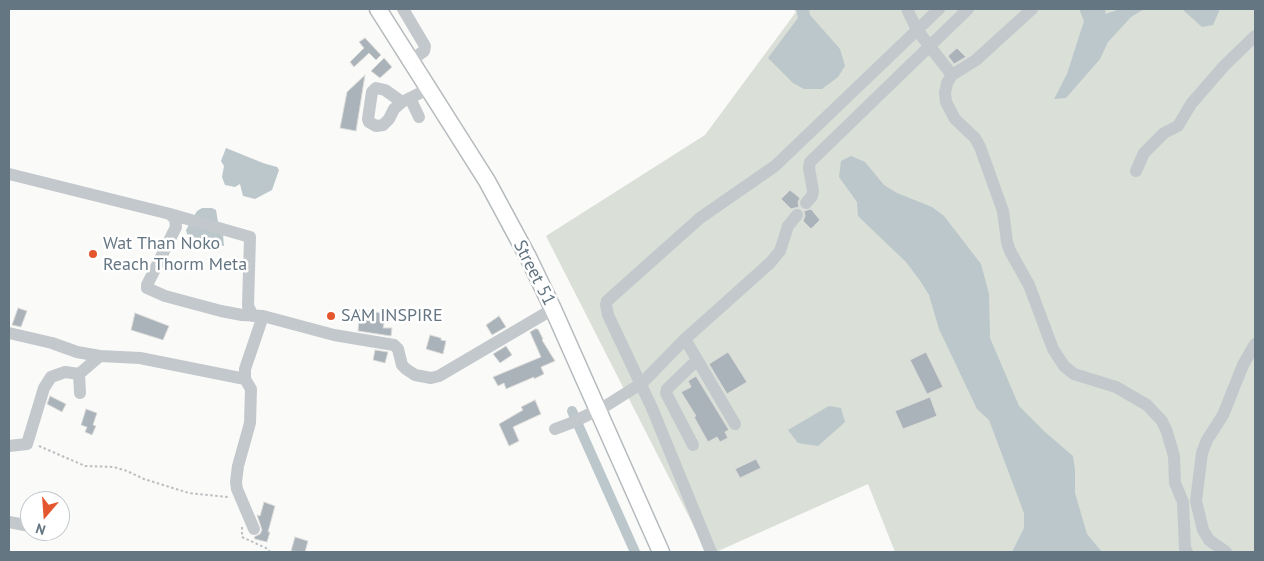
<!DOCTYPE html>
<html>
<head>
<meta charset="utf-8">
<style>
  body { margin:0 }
  #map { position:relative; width:1264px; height:561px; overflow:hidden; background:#fafaf8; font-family:"PT Sans",sans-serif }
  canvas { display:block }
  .frame { position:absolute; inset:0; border:10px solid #657683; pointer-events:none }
  .north { position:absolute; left:20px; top:491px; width:50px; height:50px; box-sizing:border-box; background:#fff; border:1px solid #c1c8cd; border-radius:50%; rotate:198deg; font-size:14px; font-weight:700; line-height:20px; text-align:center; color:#657683 }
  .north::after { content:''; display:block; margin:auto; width:18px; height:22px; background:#e4572e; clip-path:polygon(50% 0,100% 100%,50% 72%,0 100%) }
</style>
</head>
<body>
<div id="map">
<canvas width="1264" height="561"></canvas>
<div class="frame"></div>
<div class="north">N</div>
</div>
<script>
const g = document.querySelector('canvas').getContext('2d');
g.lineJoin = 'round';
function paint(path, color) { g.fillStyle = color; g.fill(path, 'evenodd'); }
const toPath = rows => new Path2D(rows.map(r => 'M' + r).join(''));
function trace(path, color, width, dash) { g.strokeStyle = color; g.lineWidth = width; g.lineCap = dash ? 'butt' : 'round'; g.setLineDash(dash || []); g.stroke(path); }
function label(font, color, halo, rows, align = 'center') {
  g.font = font + ' "PT Sans",sans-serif'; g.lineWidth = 5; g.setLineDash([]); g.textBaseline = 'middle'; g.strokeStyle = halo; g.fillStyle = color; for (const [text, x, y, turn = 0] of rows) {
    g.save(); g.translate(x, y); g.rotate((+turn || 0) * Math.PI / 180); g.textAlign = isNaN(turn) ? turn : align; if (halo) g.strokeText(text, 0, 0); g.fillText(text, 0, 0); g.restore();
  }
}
paint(toPath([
  [793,9,1255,9,1255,552,895,552,868,484,716,552,707,552,546,236,705,135,796,12]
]), '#dadfd7');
paint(toPath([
  [796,9,809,9,810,15,840,49,845,66,838,77,822,89,804,89,793,83,768,58,798,18],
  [1079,9,1106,9,1105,14,1115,11,1117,9,1144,9,1131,17,1108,42,1100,59,1066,98,1054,99,1067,74,1084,21],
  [1182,9,1220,9,1213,25,1202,27],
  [226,148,263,163,277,167,279,170,272,190,255,199,243,196,240,184,235,187,225,185,222,177,224,166,221,161],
  [851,156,865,162,884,185,897,193,932,207,944,216,981,264,989,294,990,338,1019,406,1045,432,1073,456,1075,470,1075,493,1087,534,1102,552,1012,552,1024,528,1024,513,989,420,977,409,939,329,929,295,921,282,906,262,858,216,857,202,839,177,841,161],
  [202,208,212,208,216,210,219,228,223,234,224,246,205,242,187,234,186,230,197,211],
  [829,406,841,408,845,422,818,446,798,443,788,430]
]), '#bbc7cb');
trace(toPath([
  [572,411,635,552]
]), '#bbc7cb', 10);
const building = toPath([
  [365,38,381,55,376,60,369,53,354,67,350,62,364,48,359,42,365,38],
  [957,48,966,57,954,64,948,56,957,48],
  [384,58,392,67,380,78,371,71,384,58],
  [365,75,356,131,340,128,347,92,365,75],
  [790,190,800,198,798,202,799,207,791,209,781,199,790,190],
  [811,209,820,220,811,229,803,221,805,216,804,211,811,209],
  [18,308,27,311,21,327,12,325,18,308],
  [355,309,373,311,386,315,383,328,392,328,391,336,358,331,359,318,354,317,355,309],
  [135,313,169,326,163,340,131,330,135,313],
  [499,316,506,327,492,335,486,325,499,316],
  [535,329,538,329,543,339,542,340,555,361,541,367,544,374,534,379,534,377,506,389,504,383,498,386,493,377,541,357,530,332,535,329],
  [430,335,441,338,441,340,446,341,443,354,426,349,430,335],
  [506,346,512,355,500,363,493,354,506,346],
  [375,350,388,352,385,363,373,360,375,350],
  [728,352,747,382,727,394,709,364,728,352],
  [926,352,943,387,927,394,910,360,926,352],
  [696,376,729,430,725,432,728,438,720,442,717,437,708,442,694,417,696,416,681,392,691,387,688,381,696,376],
  [50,396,66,404,62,412,47,404,50,396],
  [930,397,937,416,903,429,895,411,930,397],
  [535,400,541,414,513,427,519,441,509,446,499,424,523,410,521,407,535,400],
  [86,409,97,413,93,425,96,426,92,435,85,432,87,427,81,425,86,409],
  [756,459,761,468,740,478,735,469,756,459],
  [264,502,275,506,268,532,270,532,267,542,255,539,254,537,260,534,262,530,257,515,260,516,264,502],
  [295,537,308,541,305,552,291,551,295,537]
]);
paint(building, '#aab3b9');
trace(building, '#dcdcda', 1);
const major = toPath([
  [378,9,487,181,528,257,553,309,661,552]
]);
trace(major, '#b5babe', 19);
trace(toPath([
  [39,446,85,466,114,467,127,471,144,479,189,493,228,497],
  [242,527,242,537,266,548,270,552]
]), '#bbbfc2', 2, [2.5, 2.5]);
trace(toPath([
  [403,9,425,46,424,51,410,61],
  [907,9,917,30,952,75],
  [1032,9,976,60,952,75,947,83,945,93,946,102,955,119,975,138,980,147,1003,211,1007,242,1010,251,1029,285,1053,349,1064,366,1074,374,1116,387,1147,405,1162,421,1167,432,1174,456,1175,483,1183,502,1185,548,1187,552],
  [410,98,419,117],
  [402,102,385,90,376,88,372,92,368,119,369,122,376,126,383,125,389,119,394,109,402,102,428,89],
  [1136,171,1144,153,1164,133,1178,126,1191,104,1224,66,1255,36],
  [9,174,170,214,175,219,176,227,147,285,147,288,165,296,221,311,242,315,263,316],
  [806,203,812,196,813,191,809,168,810,162,968,9],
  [170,214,250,237,248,306,253,316],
  [9,333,52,343,77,352,100,356,140,358,245,379],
  [685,339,735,424],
  [80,393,79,374,100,356],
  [555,429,571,423,604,407,642,383,685,339,770,263,780,251,788,226,797,215],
  [693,445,666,393,667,389,696,361],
  [9,446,27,444,44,388,51,377,65,372,79,374],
  [9,522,30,526],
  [254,529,237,489,236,482,238,466,250,423,251,389,245,379,245,369,263,316,334,335,394,345,398,349,402,365,406,369,415,375,431,378,439,376,553,309],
  [711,552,652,408,608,315,606,305,607,301,700,218,775,166,939,9],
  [1226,552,1209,540,1203,530,1196,501,1202,453,1207,440,1223,415,1243,365,1255,344]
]), '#c3c8cc', 12);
trace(major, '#fff', 16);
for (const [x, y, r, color] of [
  [93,254,5,"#e4572e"],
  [331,316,5,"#e4572e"]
]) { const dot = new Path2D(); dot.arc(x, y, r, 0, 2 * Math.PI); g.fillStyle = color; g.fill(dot); trace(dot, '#fff', 2); }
label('18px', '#657683', '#fff', [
  ["Wat Than Noko",103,244],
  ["Reach Thorm Meta",103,265],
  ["SAM INSPIRE",341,316]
], 'left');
label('18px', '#657683', '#fff', [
  ["Street 51",534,273,63]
]);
</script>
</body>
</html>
